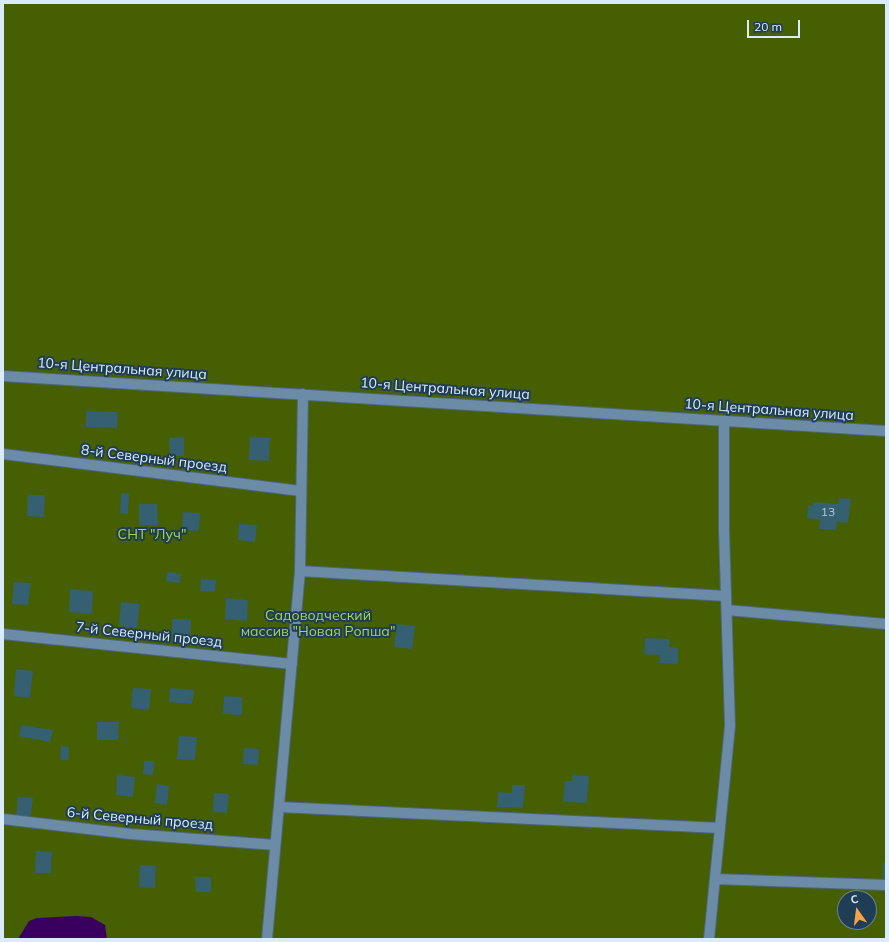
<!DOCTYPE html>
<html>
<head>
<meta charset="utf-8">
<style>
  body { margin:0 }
  #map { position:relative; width:889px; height:942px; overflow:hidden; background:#2a4861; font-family:Mulish,sans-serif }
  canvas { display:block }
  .frame { position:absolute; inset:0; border:4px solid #daecfb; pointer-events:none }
  .north { position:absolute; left:837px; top:890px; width:40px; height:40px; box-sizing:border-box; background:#1f3d55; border:1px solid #6a8397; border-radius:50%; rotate:346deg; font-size:11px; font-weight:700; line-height:16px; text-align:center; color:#daecfb }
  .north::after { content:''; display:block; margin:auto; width:14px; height:18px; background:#f6a246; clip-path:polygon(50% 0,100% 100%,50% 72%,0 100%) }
  .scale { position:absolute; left:747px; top:20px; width:53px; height:18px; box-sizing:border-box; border:2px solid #daecfb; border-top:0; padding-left:5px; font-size:12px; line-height:14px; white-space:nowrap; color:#daecfb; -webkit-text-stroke:3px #1f3d55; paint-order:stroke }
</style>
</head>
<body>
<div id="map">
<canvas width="889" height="942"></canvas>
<div class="frame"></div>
<div class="north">С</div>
<div class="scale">20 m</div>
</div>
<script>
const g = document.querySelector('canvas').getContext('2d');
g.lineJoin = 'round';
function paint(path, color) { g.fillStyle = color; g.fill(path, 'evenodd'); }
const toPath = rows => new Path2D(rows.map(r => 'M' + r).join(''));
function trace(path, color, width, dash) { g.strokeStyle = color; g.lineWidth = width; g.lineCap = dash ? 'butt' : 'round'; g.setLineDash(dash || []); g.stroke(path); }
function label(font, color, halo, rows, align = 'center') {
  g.font = font + ' Mulish,sans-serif'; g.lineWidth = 4; g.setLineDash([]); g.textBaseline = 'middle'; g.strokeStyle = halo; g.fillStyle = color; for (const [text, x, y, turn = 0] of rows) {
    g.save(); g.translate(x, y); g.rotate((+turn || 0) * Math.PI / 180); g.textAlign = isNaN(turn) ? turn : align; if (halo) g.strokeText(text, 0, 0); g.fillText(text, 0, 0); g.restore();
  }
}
paint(toPath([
  [3,3,886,3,886,939,3,939],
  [845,898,869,898,869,922,845,922]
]), '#465f02');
paint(toPath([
  [76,916,91,917,105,925,107,939,18,939,29,921,37,918]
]), '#3a005f');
paint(toPath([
  [86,411,118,412,117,428,86,427],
  [184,437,184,456,170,456,169,438],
  [250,437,270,438,269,461,249,460],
  [121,493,129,494,128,514,120,513],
  [28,495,45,495,44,517,27,516],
  [839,498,851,499,848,523,837,522,836,530,819,529,820,520,807,518,808,505,813,506,813,502,838,504],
  [139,504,157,504,158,525,139,525],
  [183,512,200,513,199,531,182,530],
  [239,524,257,525,255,542,238,540],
  [167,572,181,574,180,583,166,581],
  [201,579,216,580,215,592,200,591],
  [14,582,31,583,28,605,12,604],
  [70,589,93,591,92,614,69,612],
  [226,598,248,600,247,621,225,619],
  [121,602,140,604,137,628,119,626],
  [172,619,191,619,190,643,172,642],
  [397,624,415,626,412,649,394,647],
  [645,638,670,639,669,647,678,648,678,664,659,663,660,655,644,654],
  [16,669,33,671,30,698,14,696],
  [133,688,151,689,149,710,131,708],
  [170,688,194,690,192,704,169,702],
  [224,696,242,697,242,715,223,714],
  [97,722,119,722,118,740,97,740],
  [21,725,53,730,50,742,19,736],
  [179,736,197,737,195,760,177,759],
  [61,746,69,747,68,760,60,760],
  [244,748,259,749,258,765,243,764],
  [144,761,154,761,153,775,143,774],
  [117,775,135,777,133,797,116,795],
  [572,775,589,776,587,803,563,802,565,781,572,781],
  [157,784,169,786,167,805,155,803],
  [512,785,525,785,523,808,497,807,498,792,512,793],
  [214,793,229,794,227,813,213,812],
  [18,797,33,798,30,820,16,819],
  [36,851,52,852,51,873,35,873],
  [883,863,886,863,886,879,883,879],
  [140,865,156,866,155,888,139,887],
  [195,877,211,877,211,892,196,892]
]), '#346071');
const minor = toPath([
  [3,376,886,431],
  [3,454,301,491],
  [300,571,726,596],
  [727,610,886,624],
  [3,634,292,664],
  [279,807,720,828],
  [3,819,131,834,275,845],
  [715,879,886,885],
  [267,939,300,571,303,394],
  [709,939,730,726,724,530,724,421]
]);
trace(minor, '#4d667c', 12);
trace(minor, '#6b8ba7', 10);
label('12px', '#b0c9d8', null, [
  ["13",828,512]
]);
label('14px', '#daecfb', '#1f3d55', [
  ["10-я Центральная улица",122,369,4],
  ["10-я Центральная улица",445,389,4],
  ["10-я Центральная улица",769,410,4],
  ["8-й Северный проезд",154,459,7],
  ["7-й Северный проезд",149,635,6],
  ["6-й Северный проезд",140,819,5]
]);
label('14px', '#a9d647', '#1f3d55', [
  ["СНТ \"Луч\"",152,535],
  ["Садоводческий",318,616],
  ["массив \"Новая Ропша\"",318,632]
]);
</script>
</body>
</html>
